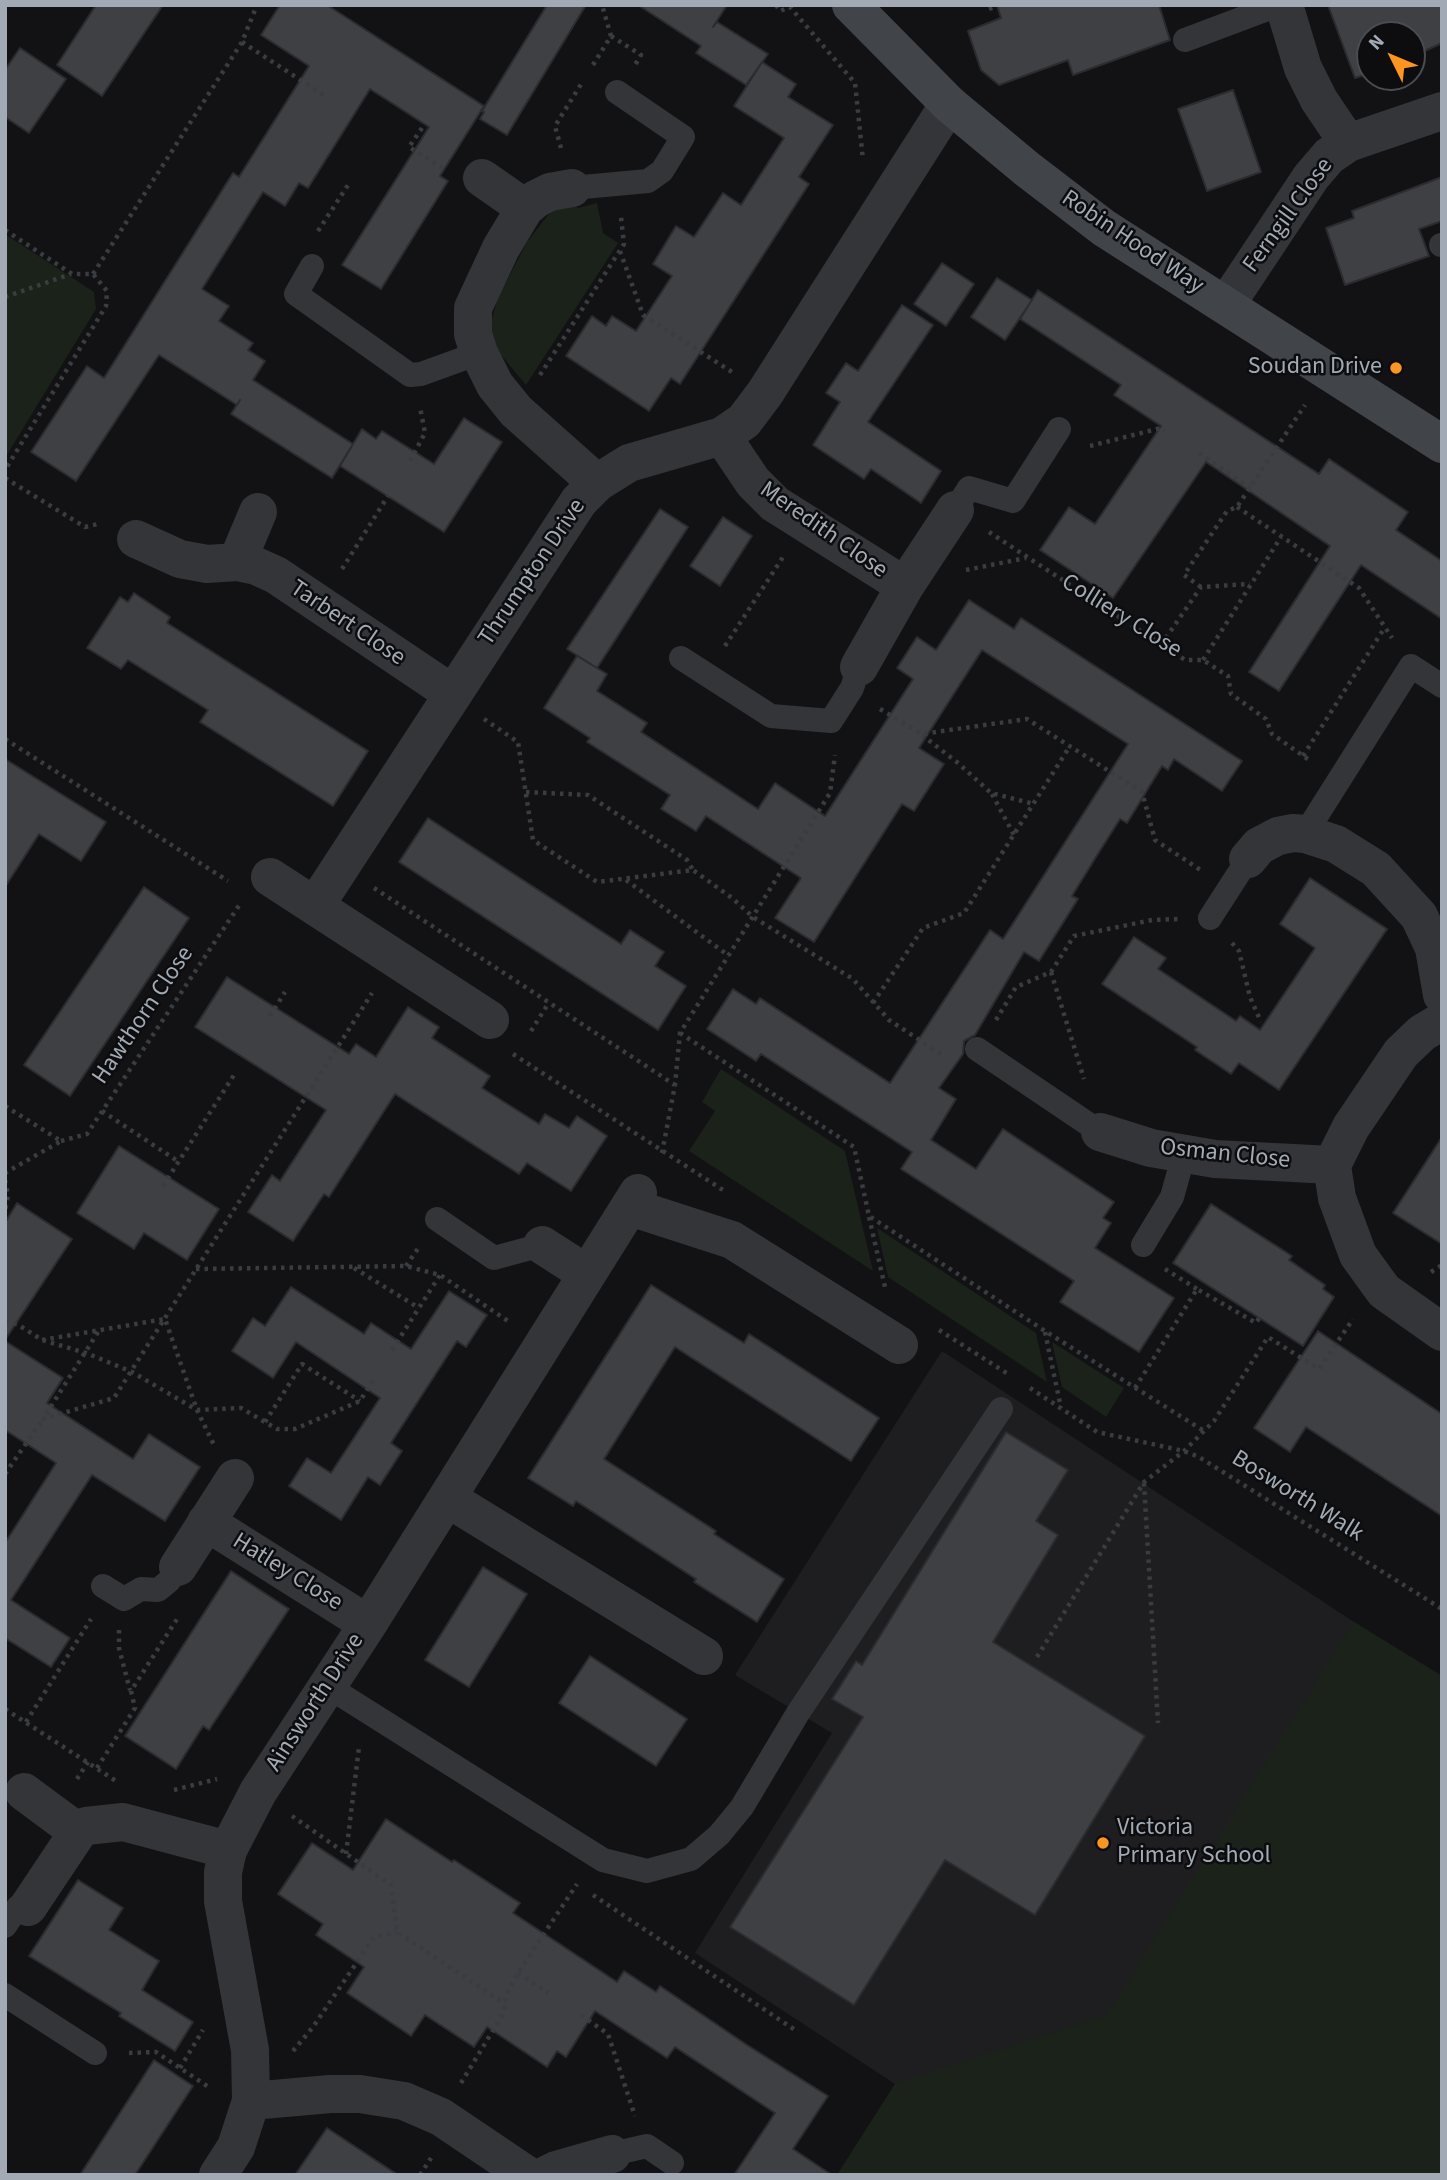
<!DOCTYPE html>
<html>
<head>
<meta charset="utf-8">
<style>
  body { margin:0 }
  #map { position:relative; width:1447px; height:2180px; overflow:hidden; background:#121214; font-family:"Source Sans 3",sans-serif }
  canvas { display:block }
  .frame { position:absolute; inset:0; border:7px solid #a2abb5; pointer-events:none }
  .north { position:absolute; left:1356px; top:21px; width:70px; height:70px; box-sizing:border-box; background:#0d0d0f; border:2px solid #494c51; border-radius:50%; rotate:313deg; font-size:19px; font-weight:700; line-height:28px; text-align:center; color:#a2abb5 }
  .north::after { content:''; display:block; margin:auto; width:24px; height:32px; background:#fd9521; clip-path:polygon(50% 0,100% 100%,50% 72%,0 100%) }
</style>
</head>
<body>
<div id="map">
<canvas width="1447" height="2180"></canvas>
<div class="frame"></div>
<div class="north">N</div>
</div>
<script>
const g = document.querySelector('canvas').getContext('2d');
g.lineJoin = 'round';
function paint(path, color) { g.fillStyle = color; g.fill(path, 'evenodd'); }
const toPath = rows => new Path2D(rows.map(r => 'M' + r).join(''));
function trace(path, color, width, dash) { g.strokeStyle = color; g.lineWidth = width; g.lineCap = dash ? 'butt' : 'round'; g.setLineDash(dash || []); g.stroke(path); }
function label(font, color, halo, rows, align = 'center') {
  g.font = font + ' "Source Sans 3",sans-serif'; g.lineWidth = 5; g.setLineDash([]); g.textBaseline = 'middle'; g.strokeStyle = halo; g.fillStyle = color; for (const [text, x, y, turn = 0] of rows) {
    g.save(); g.translate(x, y); g.rotate((+turn || 0) * Math.PI / 180); g.textAlign = isNaN(turn) ? turn : align; if (halo) g.strokeText(text, 0, 0); g.fillText(text, 0, 0); g.restore();
  }
}
paint(toPath([
  [942,1351,1354,1622,1442,1676,1442,2175,837,2175,895,2084,695,1953,832,1733,735,1675]
]), '#1e1e21');
paint(toPath([
  [573,203,578,208,597,203,603,233,618,243,526,385,496,349,490,327,497,300,527,242,548,215,562,205],
  [5,234,94,292,96,309,5,458],
  [721,1069,845,1151,873,1271,689,1151,715,1111,702,1102],
  [877,1228,1036,1333,1047,1382,888,1277],
  [1052,1342,1124,1388,1106,1417,1062,1387],
  [1354,1622,1442,1676,1442,2175,837,2175,895,2084,1107,2015]
]), '#1a221a');
const building = toPath([
  [96,5,163,5,102,96,57,65,96,5],
  [280,5,327,5,484,106,440,176,448,181,381,289,342,265,429,127,370,89,308,188,299,183,285,206,263,192,202,289,229,306,219,321,253,343,248,350,265,361,253,380,353,444,332,478,231,414,240,400,237,405,159,355,76,481,31,452,87,366,104,378,233,173,239,177,309,66,261,35,280,5],
  [547,5,586,5,507,135,480,119,484,112,482,111,547,5],
  [638,5,727,5,713,27,717,22,768,54,746,85,696,53,701,46,638,5],
  [997,5,1159,5,1170,40,1073,75,1068,60,999,85,981,70,968,31,1001,18,997,5],
  [1328,5,1442,5,1442,43,1412,57,1412,35,1370,35,1370,73,1355,78,1328,5],
  [20,48,66,79,29,133,5,117,5,70,20,48],
  [762,62,796,84,788,97,833,125,799,177,809,184,740,291,680,384,671,378,649,411,566,356,592,316,606,326,612,316,636,331,672,276,653,264,676,226,694,237,723,193,741,205,784,138,734,106,762,62],
  [1233,90,1261,172,1207,191,1178,109,1233,90],
  [1442,177,1442,221,1419,229,1429,256,1345,285,1326,228,1354,218,1352,211,1442,177],
  [942,263,974,284,946,326,914,304,942,263],
  [997,278,1032,300,1005,340,971,317,997,278],
  [1038,290,1319,474,1329,459,1408,512,1396,530,1442,561,1442,619,1361,565,1279,691,1249,672,1330,546,1206,462,1113,598,1040,550,1069,507,1095,524,1161,426,1114,395,1121,385,1020,319,1038,290],
  [902,305,933,325,868,422,941,471,921,503,871,469,864,479,813,445,840,402,826,393,846,363,858,371,902,305],
  [464,418,502,442,444,532,340,466,362,429,376,439,382,431,434,464,464,418],
  [660,509,688,527,597,668,567,649,660,509],
  [723,517,752,536,720,586,690,566,723,517],
  [134,593,170,617,167,623,368,751,333,806,200,722,208,710,128,660,121,669,87,648,120,597,128,602,134,593],
  [969,600,1014,629,1021,618,1242,761,1222,791,1174,759,1168,770,1162,766,1127,823,1120,819,1096,857,1072,896,1078,899,1039,961,1024,952,975,1035,964,1041,963,1054,939,1088,956,1099,931,1140,976,1169,1003,1129,1114,1202,1103,1218,1111,1223,1095,1248,1174,1298,1139,1352,1060,1302,1074,1281,901,1169,912,1152,761,1054,756,1061,707,1029,733,989,756,1004,760,998,890,1083,990,930,1003,939,1128,744,982,650,919,748,944,764,914,811,902,804,814,942,775,918,801,878,706,816,696,831,661,809,670,795,587,742,590,738,544,708,577,656,607,674,597,691,647,723,641,732,758,809,775,783,825,816,913,679,897,668,917,637,936,650,969,600],
  [5,759,106,822,81,861,39,834,5,887,5,759],
  [428,818,621,944,630,930,664,952,655,966,686,986,658,1030,399,862,428,818],
  [1310,878,1387,929,1279,1090,1239,1063,1231,1074,1195,1050,1197,1047,1102,984,1134,937,1166,958,1158,969,1236,1021,1240,1016,1260,1030,1315,948,1280,924,1310,878],
  [144,887,189,918,70,1096,24,1065,144,887],
  [227,977,349,1054,356,1044,376,1057,408,1007,439,1027,432,1038,490,1076,482,1088,539,1124,545,1114,569,1128,577,1116,607,1136,571,1191,527,1163,519,1174,395,1094,329,1197,324,1194,293,1241,248,1212,272,1175,280,1181,326,1110,195,1027,227,977],
  [1442,1137,1442,1244,1393,1213,1442,1137],
  [119,1146,219,1209,187,1260,144,1233,134,1249,77,1213,119,1146],
  [17,1203,72,1239,5,1340,5,1223,17,1203],
  [1211,1204,1292,1256,1289,1260,1325,1285,1323,1289,1334,1297,1303,1346,1173,1263,1211,1204],
  [651,1285,744,1343,749,1334,879,1418,851,1461,675,1347,604,1459,716,1531,714,1534,784,1579,757,1622,694,1582,696,1579,576,1501,573,1506,528,1478,651,1285],
  [291,1287,364,1334,371,1323,411,1349,449,1291,487,1315,466,1347,457,1341,391,1443,402,1451,380,1485,368,1477,341,1520,289,1486,307,1458,331,1473,380,1398,296,1342,273,1378,232,1351,253,1318,265,1326,291,1287],
  [1318,1331,1442,1414,1442,1516,1306,1427,1290,1452,1254,1428,1318,1331],
  [5,1341,63,1378,47,1403,133,1459,149,1434,200,1467,165,1521,92,1475,11,1600,70,1638,51,1667,5,1638,5,1543,56,1463,5,1430,5,1341],
  [1006,1432,1068,1470,1036,1521,1058,1535,993,1642,1145,1736,1035,1915,945,1860,854,2005,730,1927,863,1717,832,1699,856,1661,862,1665,1006,1432],
  [483,1567,527,1594,469,1687,425,1660,483,1567],
  [231,1571,289,1609,209,1730,203,1726,176,1769,125,1736,231,1571],
  [590,1656,687,1719,656,1766,559,1703,590,1656],
  [386,1819,452,1862,454,1860,520,1903,513,1913,617,1982,624,1971,656,1992,660,1986,747,2045,828,2096,793,2149,832,2175,734,2175,775,2113,675,2047,667,2058,595,2011,566,2057,557,2051,547,2067,487,2027,474,2047,425,2015,411,2036,347,1993,364,1967,316,1935,323,1924,278,1894,312,1843,353,1870,386,1819],
  [78,1880,123,1908,109,1930,159,1961,142,1990,193,2022,175,2051,119,2016,121,2013,29,1956,78,1880],
  [154,2060,193,2086,148,2155,135,2175,80,2175,154,2060],
  [327,2128,398,2175,295,2175,327,2128]
]);
paint(building, '#3e4044');
trace(building, '#2c2c30', 2);
trace(toPath([
  [776,5,780,11,790,7,855,83,863,160],
  [989,9,997,6],
  [611,36,641,55,635,65],
  [242,42,325,96],
  [593,65,611,36,602,5],
  [422,128,409,147,442,168],
  [561,148,555,126,583,81],
  [5,230,72,274,93,274,107,291,106,306,5,470],
  [318,231,350,182],
  [620,251,643,315,732,372],
  [93,274,242,42,257,5],
  [5,297,71,274],
  [540,375,624,244,621,217],
  [1090,446,1161,428,1165,431],
  [1199,453,1250,488],
  [410,461,425,433,420,407],
  [5,478,85,527,98,524],
  [1237,507,1359,588,1392,638],
  [989,532,1185,660,1203,660,1228,676,1231,694,1266,719,1272,734,1312,762],
  [342,569,388,496],
  [966,570,1026,558],
  [1201,587,1184,575,1227,511,1237,507,1305,405],
  [1161,645,1201,587,1250,584],
  [725,646,783,557],
  [1203,660,1281,537],
  [880,709,922,734,1027,719,1142,792,1155,840,1202,871],
  [484,719,518,742,533,840,597,882,693,870,732,898,753,917,853,979,889,1020,941,1054],
  [922,735,958,763,991,793,1034,804],
  [5,739,228,881],
  [1303,756,1385,627],
  [526,792,588,795,687,860,693,870],
  [992,794,1014,835],
  [626,880,729,956],
  [374,888,675,1085],
  [1232,943,1239,951,1250,997,1261,1022],
  [1051,972,1084,1079],
  [873,1003,923,928,964,913,1070,746],
  [270,1016,285,992],
  [996,1020,1016,987,1051,972,1074,936,1152,920,1179,919],
  [531,1031,548,1004],
  [680,1033,854,1147,869,1216,1045,1331,1204,1431],
  [513,1054,726,1192],
  [5,1106,61,1141,5,1173],
  [102,1111,179,1162],
  [61,1141,87,1134,240,904],
  [662,1153,675,1085,680,1033,830,793,835,755],
  [5,1180,8,1195,5,1211],
  [163,1186,234,1075],
  [869,1217,885,1287],
  [406,1266,419,1247],
  [354,1268,419,1308],
  [196,1269,406,1266,440,1275,508,1321],
  [1165,1269,1197,1289],
  [1431,1272,1442,1265],
  [5,1322,17,1324,42,1340,86,1353,132,1372,197,1410,214,1445],
  [939,1330,1008,1374],
  [98,1332,43,1419,114,1398,372,993],
  [1045,1332,1061,1408],
  [42,1340,165,1319,197,1410,241,1408,277,1429,295,1429,360,1401,373,1380],
  [392,1350,440,1275],
  [1030,1388,1097,1432,1184,1451,1199,1457,1442,1609],
  [1135,1388,1197,1289,1256,1323,1262,1314],
  [265,1422,302,1364,360,1401],
  [5,1474,43,1419],
  [1144,1483,1158,1723],
  [119,1630,119,1648,130,1690],
  [1037,1657,1144,1482,1184,1451,1214,1421,1268,1337,1319,1369,1353,1319],
  [5,1709,116,1781],
  [26,1722,91,1619],
  [97,1768,135,1708,131,1691,177,1619],
  [77,1779,88,1762],
  [174,1790,217,1779],
  [292,1816,391,1885,397,1932,505,2004],
  [346,1854,359,1747],
  [593,1895,798,2032],
  [518,1973,548,1993],
  [581,2015,608,2034,635,2116],
  [293,2051,313,2027,374,1937,397,1932],
  [129,2053,156,2052,210,2088],
  [180,2068,203,2030],
  [461,2083,503,2014,506,1995,518,1973,577,1884],
  [420,2175,431,2158]
]), '#393c40', 4.5, [3.5, 5]);
trace(toPath([
  [1185,40,1278,5],
  [572,188,648,181,662,171,683,137,617,92],
  [1441,245,1442,245],
  [312,266,296,294,410,375,421,374,479,353],
  [955,510,969,488,1013,501,1059,429],
  [681,658,771,716,831,721,852,688,859,667],
  [1305,834,1411,666,1442,686],
  [1210,918,1248,859],
  [977,1049,1100,1132],
  [437,1219,494,1258,542,1245],
  [1143,1245,1172,1197,1184,1154],
  [103,1586,124,1599,141,1589,158,1590,169,1581,178,1567],
  [327,1686,603,1860,647,1871,691,1859,719,1835,742,1807,798,1713,1001,1409],
  [5,1926,18,1907,28,1907],
  [5,1995,95,2053],
  [612,2154,647,2146,672,2163]
]), '#333539', 24);
trace(toPath([
  [1284,5,1303,68,1319,100,1348,143],
  [482,178,525,208],
  [572,188,550,192,536,199,525,208,501,248,473,308,473,334,479,353,495,385,516,411,597,483],
  [1226,305,1311,177,1329,156,1348,143,1442,111],
  [722,436,753,482,775,504,905,586],
  [136,539,180,559,207,564,237,562,256,566,276,575,453,694],
  [237,562,258,512],
  [859,667,905,586,955,510],
  [1248,859,1259,846,1278,836,1293,833,1305,834,1336,844,1376,869,1419,916,1434,948,1442,995],
  [270,877,490,1020],
  [315,906,579,501,597,483,629,463,722,436,744,421,765,393,949,104],
  [1442,1021,1422,1033,1401,1053,1351,1127,1332,1165,1337,1198,1358,1255,1384,1291,1442,1332],
  [1100,1132,1151,1148,1215,1159,1332,1165],
  [630,1207,732,1240,899,1345],
  [542,1245,587,1274],
  [447,1498,704,1656],
  [206,1522,368,1624],
  [178,1567,235,1478],
  [24,1792,78,1832],
  [28,1907,78,1832,86,1826,123,1822,228,1850],
  [251,2101,330,2094,360,2094,404,2101,441,2117,527,2175],
  [218,2175,236,2147,251,2101,250,2050,223,1901,223,1872,228,1850,258,1792,368,1624,638,1193],
  [546,2175,556,2170,612,2154]
]), '#333539', 38);
trace(toPath([
  [851,5,949,104,1027,169,1104,228,1442,444]
]), '#414449', 38);
for (const [x, y, r, color] of [
  [1396,368,7,"#fd9521"],
  [1103,1843,7,"#fd9521"]
]) { const dot = new Path2D(); dot.arc(x, y, r, 0, 2 * Math.PI); g.fillStyle = color; g.fill(dot); trace(dot, '#0d0d0f', 2.5); }
label('24px', '#a2abb5', '#0d0d0f', [
  ["Ferngill Close",1289,216,-54],
  ["Robin Hood Way",1132,243,34],
  ["Meredith Close",823,531,35],
  ["Thrumpton Drive",533,573,-56],
  ["Colliery Close",1121,617,32],
  ["Tarbert Close",347,624,34],
  ["Hawthorn Close",144,1016,-56],
  ["Osman Close",1225,1155,6],
  ["Bosworth Walk",1297,1497,32],
  ["Hatley Close",287,1573,32],
  ["Ainsworth Drive",316,1703,-57]
]);
label('24px', '#a2abb5', '#0d0d0f', [
  ["Soudan Drive",1382,368],
  ["Victoria",1117,1829,"left"],
  ["Primary School",1117,1857,"left"]
], 'right');
</script>
</body>
</html>
